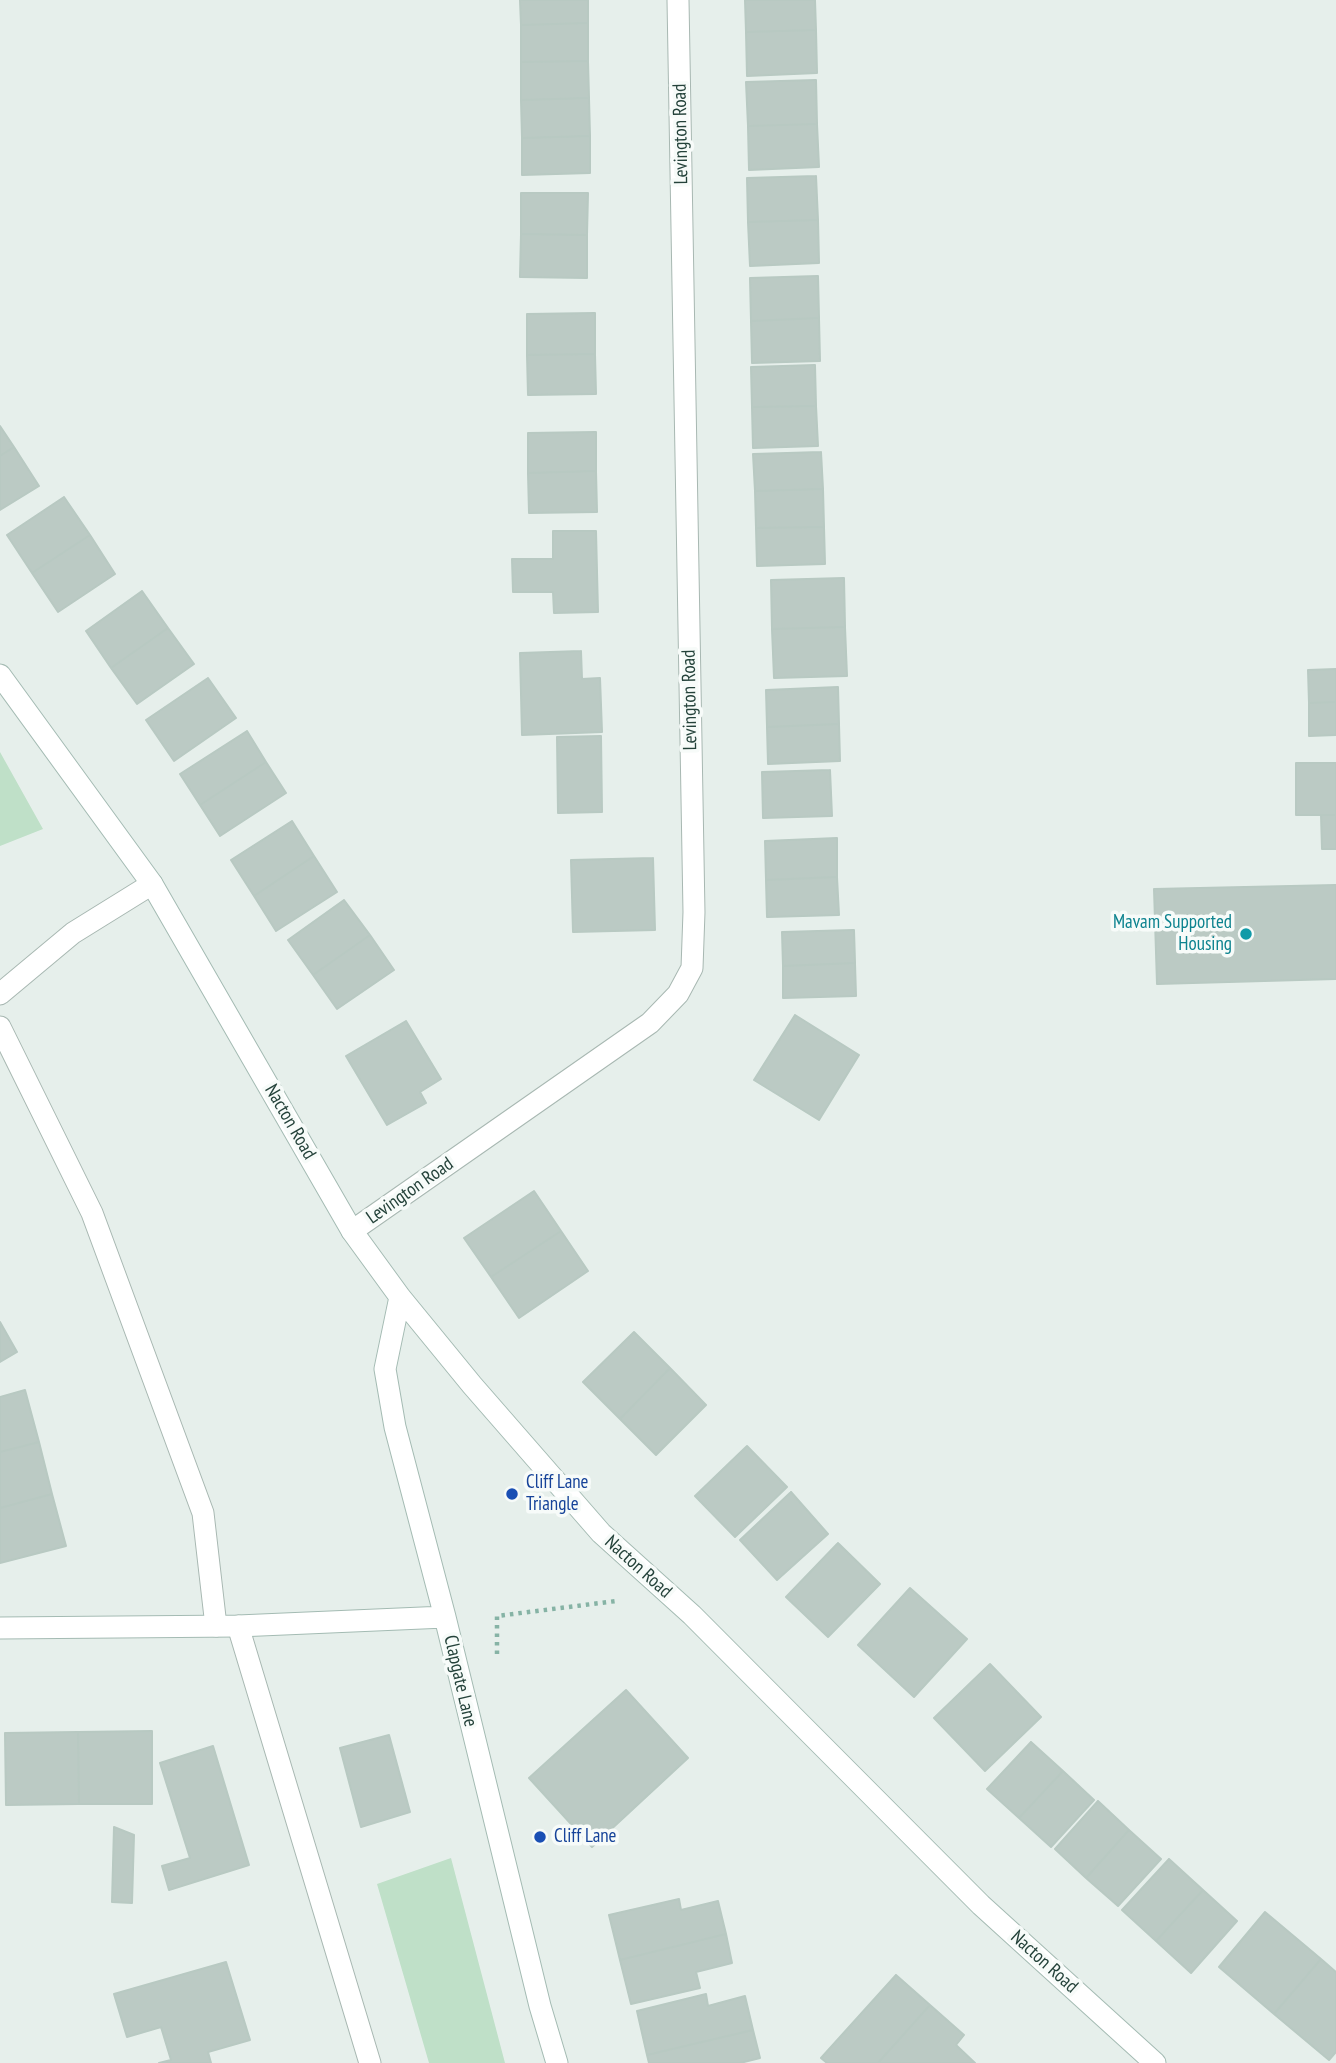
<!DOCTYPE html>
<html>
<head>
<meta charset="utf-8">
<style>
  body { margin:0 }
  canvas { display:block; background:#e6efeb }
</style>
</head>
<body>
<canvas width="1336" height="2063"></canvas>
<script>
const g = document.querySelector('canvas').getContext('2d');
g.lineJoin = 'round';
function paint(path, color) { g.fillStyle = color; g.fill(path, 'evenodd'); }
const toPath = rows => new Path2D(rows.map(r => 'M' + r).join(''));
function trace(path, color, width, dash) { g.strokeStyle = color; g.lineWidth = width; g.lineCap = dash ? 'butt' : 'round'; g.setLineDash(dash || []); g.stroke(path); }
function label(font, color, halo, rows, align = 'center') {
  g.font = font + ' "PT Sans Narrow",sans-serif'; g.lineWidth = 7; g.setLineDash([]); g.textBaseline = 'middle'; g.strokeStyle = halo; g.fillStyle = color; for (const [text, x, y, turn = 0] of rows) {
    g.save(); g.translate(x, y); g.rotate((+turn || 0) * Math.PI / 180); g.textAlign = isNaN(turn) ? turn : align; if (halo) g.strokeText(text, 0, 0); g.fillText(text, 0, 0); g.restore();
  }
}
paint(toPath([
  [0,752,43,829,0,846],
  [451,1858,505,2063,429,2063,377,1884]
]), '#bfe0c8');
const building = toPath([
  [520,0,588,0,588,23,521,25,520,0],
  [745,0,815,0,816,30,746,32,745,0],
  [588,23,588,61,521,62,521,25,588,23],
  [816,30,817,73,747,76,746,32,816,30],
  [588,61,589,98,521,100,521,62,588,61],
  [816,80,817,124,748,126,746,82,816,80],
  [589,98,590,136,522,138,521,100,589,98],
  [817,124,819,167,749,170,748,126,817,124],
  [590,136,590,173,522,175,522,138,590,136],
  [816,176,818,220,748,222,747,178,816,176],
  [521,193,588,193,587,235,521,234,521,193],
  [818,220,819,263,750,266,748,222,818,220],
  [521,234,587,235,587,278,520,277,521,234],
  [818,276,819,318,751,321,750,278,818,276],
  [595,313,595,354,527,355,527,314,595,313],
  [819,318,820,361,752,363,751,321,819,318],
  [595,354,596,394,528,395,527,355,595,354],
  [815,365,816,406,752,407,751,367,815,365],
  [816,406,818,446,753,448,752,407,816,406],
  [0,426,14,447,0,456,0,426],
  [596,432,596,471,528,473,528,433,596,432],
  [14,447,39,486,0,510,0,456,14,447],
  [821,452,823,489,755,491,753,454,821,452],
  [596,471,597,512,529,513,528,473,596,471],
  [823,489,824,527,756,528,755,491,823,489],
  [64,497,90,535,32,573,7,535,64,497],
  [824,527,825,564,757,566,756,528,824,527],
  [553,531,596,531,598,612,554,613,553,592,513,592,512,559,553,559,553,531],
  [90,535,115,574,58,612,32,573,90,535],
  [844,578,845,627,772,629,771,580,844,578],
  [142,591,168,628,111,668,86,631,142,591],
  [845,627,847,676,774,678,772,629,845,627],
  [168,628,194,664,137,704,111,668,168,628],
  [581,651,582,679,600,678,602,732,522,735,520,653,581,651],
  [1336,669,1336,702,1309,703,1308,670,1336,669],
  [208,678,236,718,174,761,146,720,208,678],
  [838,687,839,724,767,727,766,690,838,687],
  [1336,702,1336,735,1309,736,1309,703,1336,702],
  [839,724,840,761,768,764,767,727,839,724],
  [247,731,266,762,200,805,180,774,247,731],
  [601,736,602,812,558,813,557,737,601,736],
  [266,762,286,793,220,836,200,805,266,762],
  [1296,763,1336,763,1336,815,1296,815,1296,763],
  [830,770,832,816,763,818,762,772,830,770],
  [1321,815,1336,815,1336,849,1322,849,1321,815],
  [292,821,314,856,254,896,231,860,292,821],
  [837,838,837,877,766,880,765,841,837,838],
  [314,856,337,892,276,931,254,896,314,856],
  [653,858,655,930,573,932,571,860,653,858],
  [837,877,839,915,767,917,766,880,837,877],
  [1336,885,1336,979,1157,984,1154,889,1336,885],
  [344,900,370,935,313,975,288,940,344,900],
  [854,930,855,963,783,966,782,932,854,930],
  [370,935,394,970,337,1009,313,975,370,935],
  [855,963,856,996,783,998,783,966,855,963],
  [795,1015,859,1055,819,1120,754,1080,795,1015],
  [406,1021,441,1079,420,1092,426,1103,387,1125,346,1056,406,1021],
  [534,1191,561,1231,491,1277,464,1238,534,1191],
  [561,1231,588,1271,519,1318,491,1277,561,1231],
  [0,1322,17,1352,0,1362,0,1322],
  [634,1332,670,1368,620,1419,583,1382,634,1332],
  [670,1368,706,1405,656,1455,620,1419,670,1368],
  [25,1390,39,1442,0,1452,0,1397,25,1390],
  [39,1442,52,1494,0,1508,0,1452,39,1442],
  [747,1446,787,1487,735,1537,695,1496,747,1446],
  [791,1492,828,1534,777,1580,740,1540,791,1492],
  [52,1494,66,1546,0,1563,0,1508,52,1494],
  [838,1543,880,1584,828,1637,786,1597,838,1543],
  [910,1588,967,1639,914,1697,858,1645,910,1588],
  [990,1664,1041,1717,985,1771,934,1718,990,1664],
  [626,1690,688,1758,592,1847,529,1778,626,1690],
  [152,1731,152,1804,79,1804,78,1732,152,1731],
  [78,1732,79,1804,6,1805,5,1733,78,1732],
  [389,1735,410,1812,361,1827,340,1748,389,1735],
  [1031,1742,1063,1771,1019,1818,987,1789,1031,1742],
  [213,1746,249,1865,169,1890,162,1866,190,1858,160,1763,213,1746],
  [1063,1771,1094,1800,1051,1847,1019,1818,1063,1771],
  [1098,1801,1129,1830,1086,1878,1055,1849,1098,1801],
  [114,1827,134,1835,132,1903,112,1902,114,1827],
  [1129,1830,1161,1859,1118,1906,1086,1878,1129,1830],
  [1169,1859,1203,1890,1156,1941,1122,1910,1169,1859],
  [1203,1890,1237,1921,1191,1973,1156,1941,1203,1890],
  [679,1899,681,1910,718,1901,726,1934,620,1960,609,1915,679,1899],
  [1265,1912,1321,1959,1274,2014,1219,1967,1265,1912],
  [726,1934,732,1963,696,1972,700,1988,631,2004,620,1960,726,1934],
  [1321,1959,1336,1972,1336,2052,1329,2060,1274,2014,1321,1959],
  [226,1962,250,2040,208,2052,211,2063,159,2063,171,2060,161,2027,127,2037,114,1994,226,1962],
  [896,1975,930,2005,878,2063,827,2063,821,2058,896,1975],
  [706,1994,708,2006,745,1996,753,2030,647,2055,637,2011,706,1994],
  [930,2005,964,2035,956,2045,975,2063,878,2063,930,2005],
  [753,2030,760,2058,740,2063,649,2063,647,2055,753,2030]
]);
paint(building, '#bbcac4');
trace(building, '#b8c9c2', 2);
const street = toPath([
  [0,994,73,933,152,884],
  [0,1027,92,1213,203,1513,216,1626],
  [352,1231,650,1023,678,994,692,968,694,912,678,0],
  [238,1626,370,2063]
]);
const secondary = toPath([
  [0,675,152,884,352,1231,400,1297,472,1385,601,1533,692,1615,981,1905,1155,2063],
  [400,1297,385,1369,395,1427,445,1617,540,2006,557,2063],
  [0,1628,238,1626,445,1617]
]);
trace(street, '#a8b8b2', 23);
trace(secondary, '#a4bbb3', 23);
trace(toPath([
  [497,1654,497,1616,616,1601]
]), '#86b3a5', 4.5, [3.5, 5]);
trace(street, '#fff', 21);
trace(secondary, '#fff', 21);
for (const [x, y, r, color] of [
  [1246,934,7,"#0f9aa8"],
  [512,1494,7,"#1a4fb4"],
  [540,1837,7,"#1a4fb4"]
]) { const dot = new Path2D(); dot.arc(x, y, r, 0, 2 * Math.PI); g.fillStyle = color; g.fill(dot); trace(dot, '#f7fbf9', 2.5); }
label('19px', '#24423a', '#f7fbf9', [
  ["Levington Road",681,134,-91],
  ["Levington Road",690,700,-91],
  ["Nacton Road",290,1122,60],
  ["Levington Road",410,1191,-35],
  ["Nacton Road",638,1567,42],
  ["Clapgate Lane",460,1681,77],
  ["Nacton Road",1044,1962,42]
]);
label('19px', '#0d838f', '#f7fbf9', [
  ["Mavam Supported",1232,923],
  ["Housing",1232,945]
], 'right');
label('19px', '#164399', '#f7fbf9', [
  ["Cliff Lane",526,1483],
  ["Triangle",526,1505],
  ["Cliff Lane",554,1837]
], 'left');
</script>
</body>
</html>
